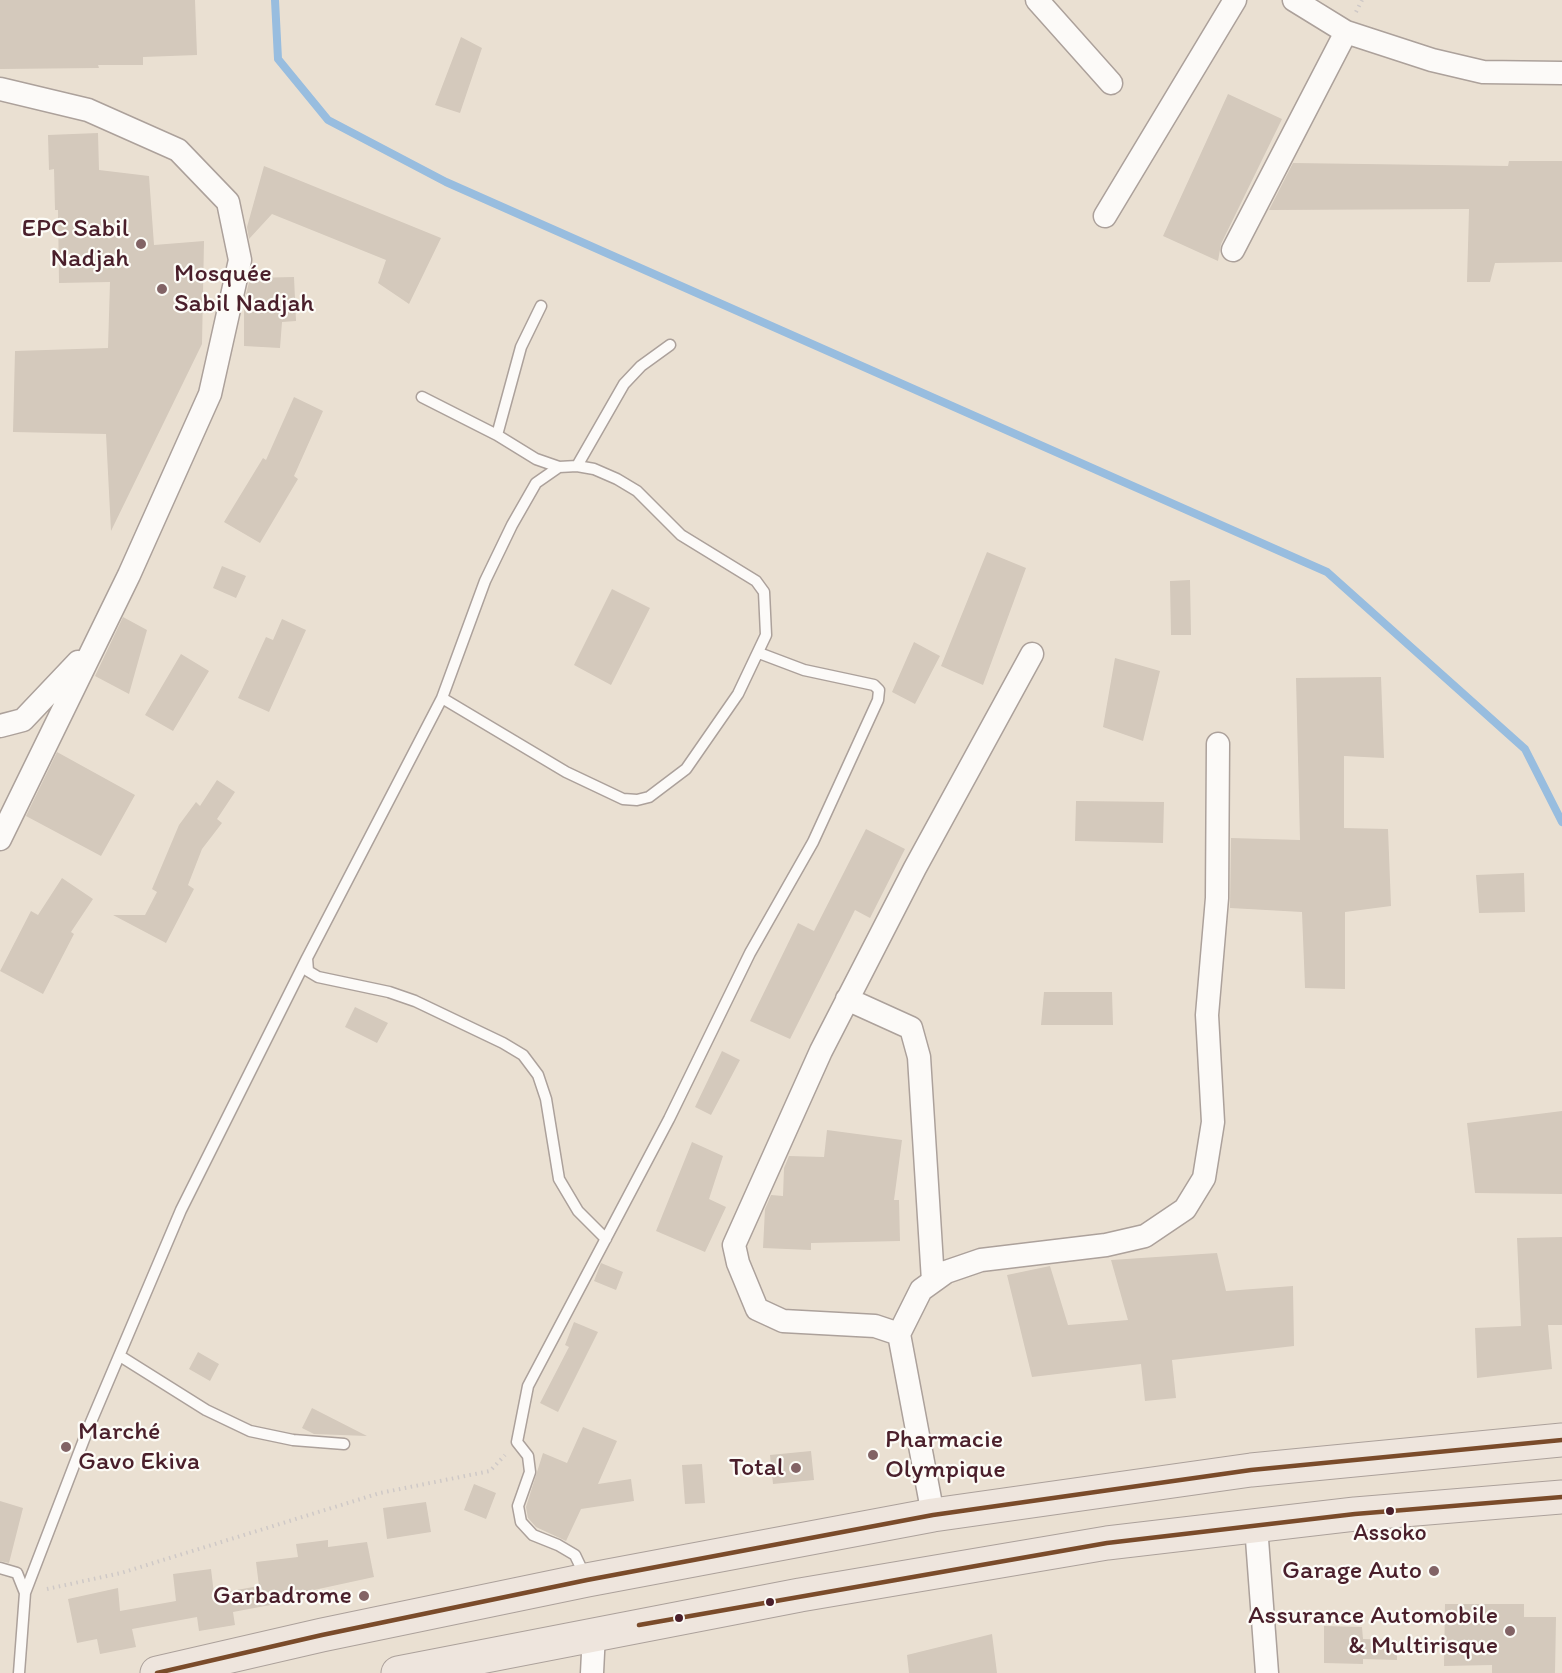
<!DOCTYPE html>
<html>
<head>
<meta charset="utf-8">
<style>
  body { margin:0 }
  canvas { display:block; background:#eae0d2 }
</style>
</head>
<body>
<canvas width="1562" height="1673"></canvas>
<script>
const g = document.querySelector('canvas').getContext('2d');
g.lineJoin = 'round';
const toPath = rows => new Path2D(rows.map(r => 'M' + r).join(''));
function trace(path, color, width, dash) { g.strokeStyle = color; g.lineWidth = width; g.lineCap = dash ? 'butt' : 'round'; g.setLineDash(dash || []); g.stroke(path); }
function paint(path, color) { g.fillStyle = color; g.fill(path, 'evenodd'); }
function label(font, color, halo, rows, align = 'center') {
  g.font = font + ' Itim,sans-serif'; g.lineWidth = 4.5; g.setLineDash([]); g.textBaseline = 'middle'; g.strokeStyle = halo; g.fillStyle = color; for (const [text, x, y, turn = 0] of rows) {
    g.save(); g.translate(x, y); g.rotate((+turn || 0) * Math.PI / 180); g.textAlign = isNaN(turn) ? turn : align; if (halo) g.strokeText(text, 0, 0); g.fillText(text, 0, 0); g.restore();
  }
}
trace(toPath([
  [275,0,278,59,328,120,446,182,1327,572,1525,749,1562,822]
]), '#98bddf', 8);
paint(toPath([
  [0,0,195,0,197,55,143,57,143,65,98,65,99,68,0,69],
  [461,37,482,48,460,113,435,105],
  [1228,94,1282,119,1221,244,1218,261,1163,236],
  [98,133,99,170,149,176,154,245,204,241,202,344,111,531,106,434,13,432,15,351,108,348,110,282,59,283,58,210,55,210,54,169,49,170,48,135],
  [1509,161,1562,161,1562,262,1495,263,1490,282,1467,282,1469,209,1269,210,1293,163,1508,166],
  [264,166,441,238,409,304,378,283,386,260,272,214,249,239,247,227],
  [294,277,296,321,282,322,280,348,244,346,244,303,250,278],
  [294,397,323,411,294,476,298,479,260,543,224,522,263,458,266,460],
  [987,552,1026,568,983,685,941,666],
  [222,566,246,576,236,598,213,588],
  [1190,580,1191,635,1171,635,1170,581],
  [612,589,650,608,611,685,574,665],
  [123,617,147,630,129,694,95,676],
  [282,619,306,630,269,712,238,698,266,637,273,640],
  [914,642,940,656,915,704,892,692],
  [181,654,209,671,173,731,145,715],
  [1115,658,1160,671,1143,741,1103,727],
  [1381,677,1384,758,1344,756,1344,828,1388,829,1391,906,1345,912,1345,989,1305,988,1302,912,1230,908,1231,838,1300,840,1296,678],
  [57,752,135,795,101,856,26,816],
  [217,780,235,792,217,819,222,823,202,849,188,885,194,889,166,943,113,915,145,915,157,892,152,889,179,825,196,802,200,806],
  [1076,801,1164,802,1163,843,1075,841],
  [866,829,905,849,870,918,855,910,790,1039,750,1021,798,923,814,931],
  [1524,873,1525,912,1479,913,1476,875],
  [62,878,93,899,71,932,74,934,43,994,0,971,31,911,38,915],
  [1044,992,1112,992,1113,1025,1041,1025],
  [355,1007,388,1023,377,1043,345,1027],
  [722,1051,740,1060,711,1115,695,1107],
  [1562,1111,1562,1194,1475,1193,1467,1123],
  [827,1130,902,1140,894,1200,899,1200,900,1241,811,1243,811,1250,763,1248,765,1209,771,1195,783,1196,784,1168,789,1156,824,1157],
  [692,1142,723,1156,709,1199,726,1207,705,1252,656,1231],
  [1562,1237,1562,1325,1548,1325,1552,1369,1477,1378,1475,1328,1521,1326,1517,1238],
  [1217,1253,1226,1291,1293,1286,1294,1346,1172,1360,1176,1398,1145,1401,1141,1364,1032,1377,1007,1275,1050,1266,1068,1325,1128,1320,1111,1260],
  [601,1263,623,1272,616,1290,594,1281],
  [574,1322,598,1332,558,1412,540,1403,569,1347,565,1345],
  [198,1352,219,1364,210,1381,189,1369],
  [312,1408,367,1436,314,1434,302,1428],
  [583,1427,617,1441,598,1484,631,1479,634,1501,581,1509,566,1541,536,1527,528,1518,526,1507,543,1453,567,1463],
  [811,1451,814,1480,773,1484,770,1455],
  [702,1464,705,1503,685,1504,682,1465],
  [474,1484,496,1493,486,1519,464,1510],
  [0,1501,23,1508,9,1563,0,1561],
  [426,1502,431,1532,387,1539,383,1508],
  [328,1540,328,1547,367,1542,374,1577,291,1595,292,1601,233,1612,235,1625,199,1631,197,1617,132,1629,136,1647,100,1654,97,1639,77,1643,68,1599,118,1588,120,1611,176,1601,173,1574,211,1569,214,1594,259,1586,256,1562,298,1557,296,1544],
  [1445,1604,1524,1604,1524,1617,1556,1617,1555,1673,1492,1673,1492,1665,1444,1666],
  [1324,1626,1362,1627,1363,1639,1397,1640,1397,1660,1363,1659,1363,1664,1324,1663],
  [992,1634,997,1673,909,1673,907,1655]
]), '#d4c9bc');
const lane = toPath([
  [541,306,521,347,497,435,536,459,559,467,577,466,594,469,617,479,637,491,681,535,756,581,764,592,766,635,738,694,686,769,649,797,637,800,623,799,566,772,442,698,485,581,512,525,536,483,559,467],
  [422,397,497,435],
  [577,466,624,384,641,366,670,345],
  [442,698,307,958,308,971,318,977,389,992,415,1001,503,1043,523,1055,538,1075,546,1099,559,1179,578,1211,606,1239],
  [120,1356,206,1410,250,1431,293,1440,344,1444],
  [0,1568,17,1573,25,1593],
  [585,1576,575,1555,558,1545,533,1535,521,1522,518,1506,530,1472,528,1456,517,1442,528,1386,669,1119,750,953,813,842,878,700,879,690,874,685,804,670,759,653],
  [19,1673,25,1593,88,1429,181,1210,307,958]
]);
const street = toPath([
  [1037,0,1111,83],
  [1294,0,1346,32,1432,60,1483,72,1562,73],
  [0,89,88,110,178,150,228,202,240,260,210,394,129,575,0,839],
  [1105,216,1235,0],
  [1233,250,1346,32],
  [0,726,23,720,78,662],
  [847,999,911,1028,919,1057,933,1281],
  [899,1334,921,1290,946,1272,981,1260,1106,1245,1145,1236,1185,1209,1204,1178,1213,1122,1207,1015,1217,898,1218,744],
  [933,1515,899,1334,875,1326,783,1321,757,1309,738,1263,734,1245,821,1051,915,868,1032,654],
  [1256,1526,1267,1673],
  [592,1673,594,1633]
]);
const primary = toPath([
  [157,1673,322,1635,587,1580,933,1515,1251,1470,1562,1440],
  [398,1673,800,1595,1107,1543,1355,1514,1562,1497]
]);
trace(lane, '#aca19b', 13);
trace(street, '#aca19b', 25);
trace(primary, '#aca19b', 35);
trace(toPath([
  [1356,12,1362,0],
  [47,1589,121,1573,380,1493,490,1471,505,1455]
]), '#cfc9c7', 4, [1.5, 4.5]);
trace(lane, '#fcfaf8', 10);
trace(street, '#fcfaf8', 22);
trace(primary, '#eee5dd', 33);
trace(toPath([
  [639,1625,1107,1543,1355,1514,1562,1497],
  [157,1673,322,1635,587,1580,933,1515,1251,1470,1562,1440]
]), '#7a4b2a', 4.5);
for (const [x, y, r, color] of [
  [141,244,6,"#826365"],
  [162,289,6,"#826365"],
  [66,1447,6,"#826365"],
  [873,1455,6,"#826365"],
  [796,1468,6,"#826365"],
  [1390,1511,5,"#4a1f2b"],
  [1434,1571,6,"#826365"],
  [364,1596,6,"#826365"],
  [770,1602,5,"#4a1f2b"],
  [679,1618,5,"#4a1f2b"],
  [1510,1631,6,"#826365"]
]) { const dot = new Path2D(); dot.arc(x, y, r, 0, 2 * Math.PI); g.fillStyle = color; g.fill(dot); trace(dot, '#fdfcf7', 2); }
label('24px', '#4a1f2b', '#fdfcf7', [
  ["Assoko",1390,1534]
]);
label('26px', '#4a1f2b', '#fdfcf7', [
  ["EPC Sabil",129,229],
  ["Nadjah",129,259],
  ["Mosquée",174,274,"left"],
  ["Sabil Nadjah",174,304,"left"],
  ["Marché",78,1432,"left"],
  ["Gavo Ekiva",78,1462,"left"],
  ["Pharmacie",885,1440,"left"],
  ["Olympique",885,1470,"left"],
  ["Total",784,1468],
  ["Garage Auto",1422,1571],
  ["Garbadrome",352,1596],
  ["Assurance Automobile",1498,1616],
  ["& Multirisque",1498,1646]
], 'right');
</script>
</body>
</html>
